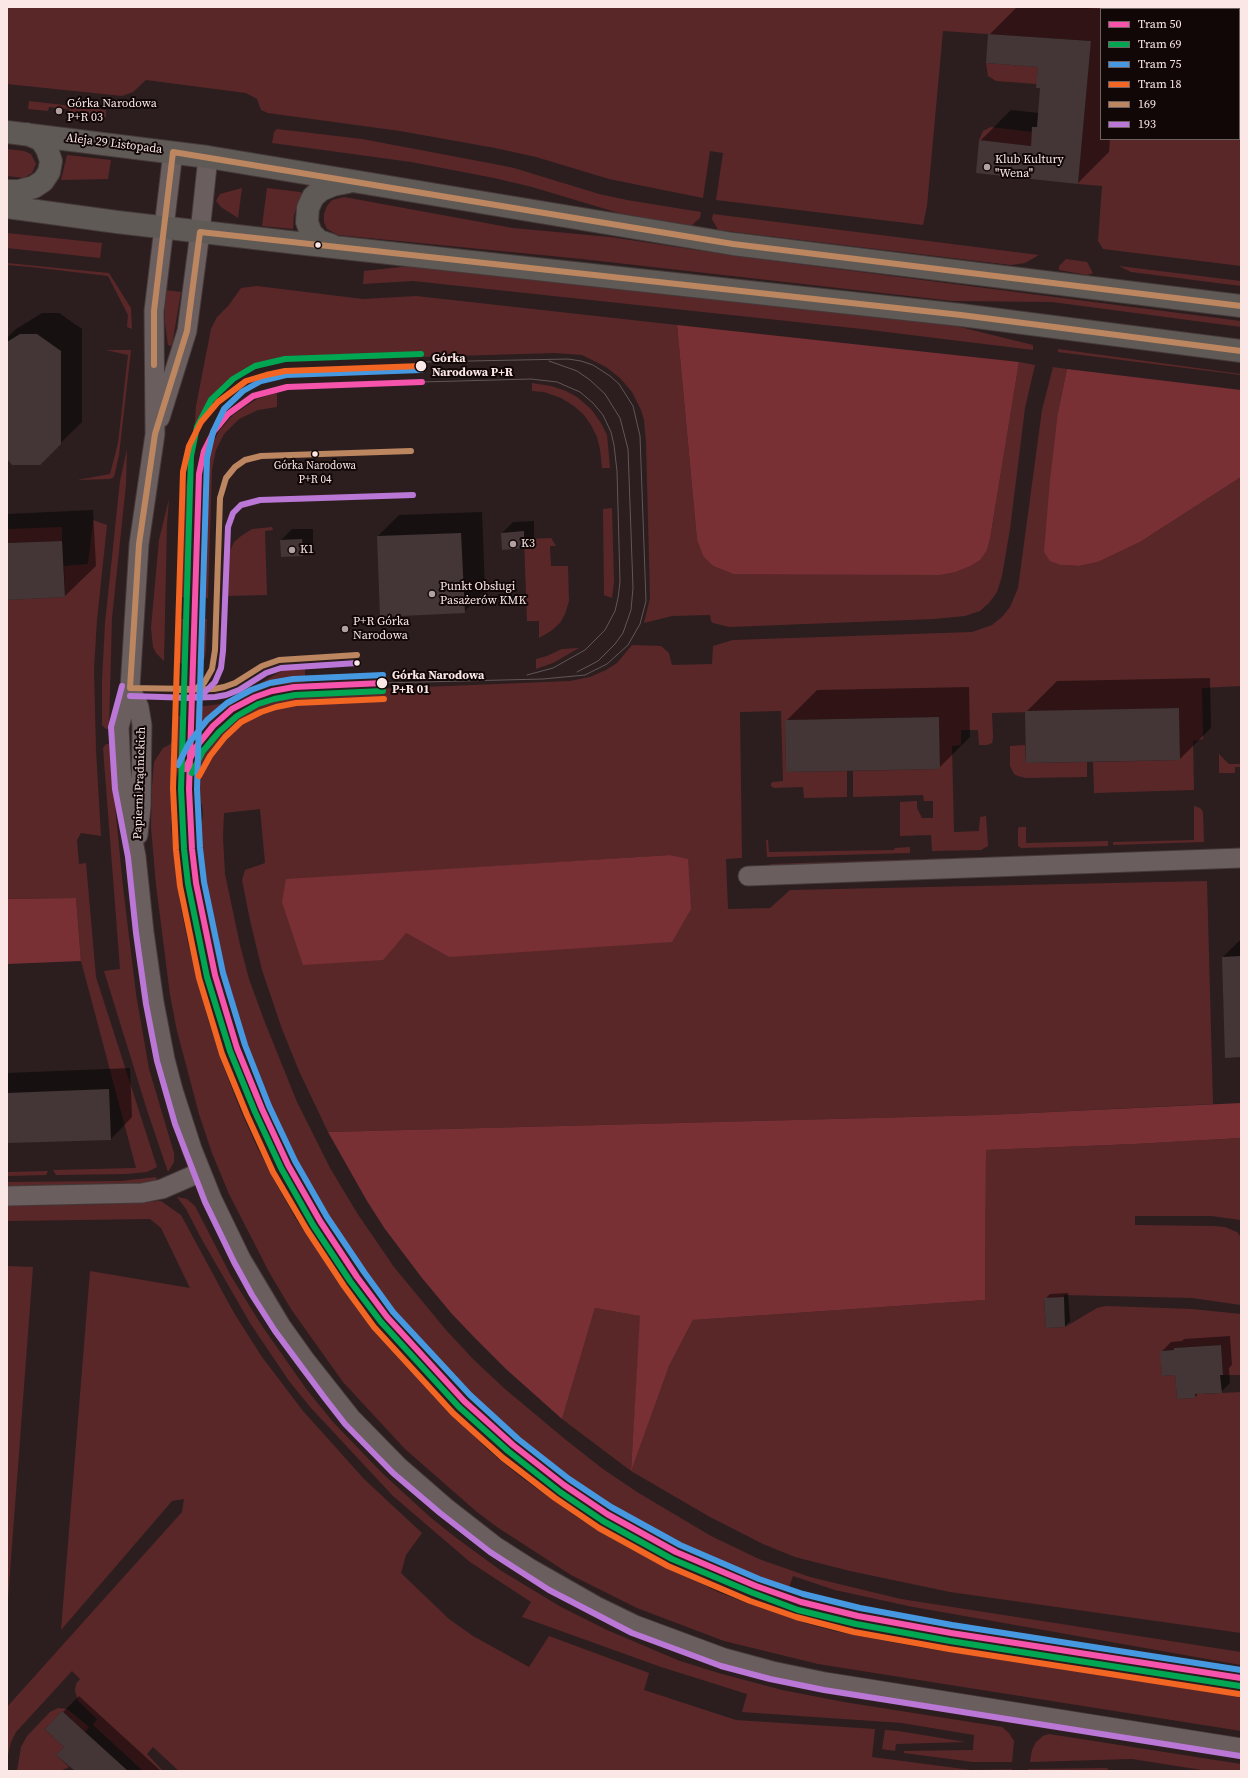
<!DOCTYPE html>
<html>
<head>
<meta charset="utf-8">
<style>
  body { margin:0 }
  #map { position:relative; width:1248px; height:1778px; overflow:hidden; background:#2c1e1e; font-family:"Source Serif 4",serif }
  canvas { display:block }
  .frame { position:absolute; inset:0; border:8px solid #fae7e6; pointer-events:none }
  .legend { position:absolute; left:1100px; top:8px; width:140px; height:132px; box-sizing:border-box; background:#120707; border:1px solid #6f6160; margin:0; padding:5px 7px; list-style:none; font-size:12px; color:#fae7e6 }
  .legend li { display:flex; align-items:center; gap:8px; height:20px }
  .legend b { width:20px; border:1px solid #6f6160 }
</style>
</head>
<body>
<div id="map">
<canvas width="1248" height="1778"></canvas>
<div class="frame"></div>
<ul class="legend">
<li><b style="height:5px;background:#f653ac"></b>Tram 50</li>
<li><b style="height:5px;background:#00a651"></b>Tram 69</li>
<li><b style="height:5px;background:#4699e1"></b>Tram 75</li>
<li><b style="height:5px;background:#f26522"></b>Tram 18</li>
<li><b style="height:5px;background:#bb8660"></b>169</li>
<li><b style="height:5px;background:#ba77d6"></b>193</li>
</ul>
</div>
<script>
const g = document.querySelector('canvas').getContext('2d');
g.lineJoin = 'round';
function paint(path, color) { g.fillStyle = color; g.fill(path, 'evenodd'); }
const toPath = rows => new Path2D(rows.map(r => 'M' + r).join(''));
function trace(path, color, width, dash) { g.strokeStyle = color; g.lineWidth = width; g.lineCap = dash ? 'butt' : 'round'; g.setLineDash(dash || []); g.stroke(path); }
function label(font, color, halo, rows, align = 'center') {
  g.font = font + ' "Source Serif 4",serif'; g.lineWidth = 4; g.setLineDash([]); g.textBaseline = 'middle'; g.strokeStyle = halo; g.fillStyle = color; for (const [text, x, y, turn = 0] of rows) {
    g.save(); g.translate(x, y); g.rotate((+turn || 0) * Math.PI / 180); g.textAlign = isNaN(turn) ? turn : align; if (halo) g.strokeText(text, 0, 0); g.fillText(text, 0, 0); g.restore();
  }
}
paint(toPath([
  [7,7,1241,7,1241,266,1103,249,1098,241,1102,186,1078,184,1091,41,943,31,927,206,923,225,716,200,723,153,710,151,703,198,609,179,536,157,495,148,400,131,268,113,261,110,257,99,246,93,146,80,133,92,122,96,7,84],
  [1101,9,1239,9,1239,139,1101,139],
  [986,63,1038,67,1037,84,996,81,988,76],
  [29,101,106,110,106,117,69,114,69,109,49,107,48,111,28,109],
  [991,127,1032,132,1031,146,979,140,983,131],
  [277,129,362,139,489,163,514,168,599,194,627,200,701,212,700,218,691,226,622,214,532,187,494,178,411,162,272,143,274,132],
  [7,149,24,151,31,154,36,164,32,173,24,178,7,176],
  [67,155,111,160,108,179,61,180],
  [242,188,238,218,221,207,216,201,220,194],
  [267,188,300,192,302,193,294,215,293,229,262,226],
  [344,197,513,228,610,237,736,256,1241,321,1241,327,1052,302,953,301,582,259,338,235,327,229,324,222,324,214,327,206,332,200],
  [713,214,952,244,1039,255,1025,263,1011,265,718,230,712,219],
  [7,233,102,243,100,258,7,248],
  [1066,259,1087,262,1093,273,1087,275,1059,270,1059,266],
  [7,263,109,273,131,308,132,329,127,327,128,315,108,276,31,267,7,265],
  [410,266,728,299,956,326,1033,345,1033,350,862,329,413,281,363,284,364,271],
  [1119,266,1241,281,1241,286,1131,272],
  [257,286,363,299,416,296,677,325,697,540,703,556,713,566,733,574,987,550,990,539,1019,362,1035,365,1025,408,1010,529,1002,576,997,592,989,603,980,611,965,616,934,619,729,627,713,623,711,621,710,615,672,616,644,623,650,598,646,442,644,420,641,410,632,392,620,378,606,367,582,355,555,353,286,361,273,363,245,373,218,391,203,414,194,439,196,406,211,329,217,317,229,305,241,288],
  [165,290,181,292,172,345,170,346,168,345,165,323],
  [1058,349,1241,374,1241,375,1058,352],
  [106,350,131,350,119,455,114,477,110,479,77,480,110,474,118,443,128,355],
  [1053,367,1067,369,1058,412,1061,565,1079,566,1098,562,1140,542,1241,477,1241,686,1202,688,1203,739,1193,741,1194,790,1094,793,1093,762,1180,760,1179,708,992,713,993,738,992,743,987,745,979,745,978,730,961,730,961,745,952,746,954,832,979,831,980,817,986,816,988,846,981,850,932,851,931,835,900,836,900,802,917,801,917,808,922,818,933,818,933,801,924,801,923,795,853,797,853,771,940,769,939,717,785,720,786,772,847,771,847,797,804,798,803,787,774,788,771,786,771,783,773,782,783,781,781,711,740,712,742,858,726,859,728,909,770,908,790,890,1207,881,1213,1104,988,1115,328,1132,299,1071,282,1029,262,970,250,920,242,880,245,870,265,863,260,809,224,813,223,837,225,874,240,945,249,979,264,1020,297,1102,330,1168,357,1213,394,1267,446,1330,474,1360,505,1389,566,1440,603,1469,637,1492,711,1536,759,1559,810,1577,901,1599,1241,1652,1241,1665,908,1606,835,1590,793,1576,788,1590,715,1563,676,1545,610,1507,549,1466,500,1427,437,1364,403,1327,370,1285,318,1208,273,1122,242,1044,220,974,211,934,203,890,200,865,198,828,202,822,203,814,202,805,198,799,198,788,194,784,194,761,210,737,231,717,245,708,268,698,301,692,570,681,590,677,606,670,617,663,632,645,661,646,669,653,672,665,712,664,713,646,733,640,972,632,992,625,1002,617,1010,607,1018,588,1042,410],
  [670,855,688,860,449,957,406,933,286,880],
  [532,383,551,386,566,391,577,397,591,409,601,423,607,435,610,468,602,468,600,449,597,437,591,425,584,415,574,406,561,398,544,392,532,391],
  [277,393,277,407,258,410,239,419,224,434,216,450,212,469,208,598,200,598,206,472,209,451,219,431,233,415,257,399],
  [127,449,126,484,112,618,109,729,106,729,102,725,102,680,105,623,120,481],
  [192,456,189,508,191,552,190,598,182,597,179,593,180,513],
  [169,499,167,524,164,661,156,653,153,647,151,628,159,540],
  [612,508,614,582,612,598,604,595,603,509],
  [93,520,107,525,97,620,94,669,96,750,101,836,81,833,77,840,79,864,86,863,96,977,157,1167,147,1172,126,1174,56,1175,53,1170,136,1168,81,961,76,898,7,899,7,600,65,597,64,566,88,564],
  [62,527,62,541,7,543,7,529],
  [272,527,273,530,265,531,267,595,225,596,226,562,228,555,234,542,241,536,252,529],
  [551,538,556,546,550,546,551,566,568,566,569,601,565,614,560,623,551,631,539,638,539,621,527,621,524,539],
  [181,619,189,619,187,668,178,661,178,623],
  [200,619,207,619,206,650,205,658,197,665],
  [579,648,553,663,536,669,536,659,547,656,562,649],
  [305,667,305,682,271,686,243,697,218,714,195,738,196,707,221,704,240,695,283,670],
  [184,707,186,707,184,758,177,775,173,793,171,815,171,828,180,903,188,943,209,1023,222,1063,240,1109,256,1145,279,1189,296,1219,335,1278,361,1312,404,1364,488,1450,522,1478,578,1518,625,1546,718,1592,749,1604,805,1623,834,1631,917,1647,1241,1696,1241,1731,818,1664,724,1641,637,1608,571,1575,497,1527,477,1512,405,1449,343,1382,291,1309,269,1272,229,1194,212,1153,199,1114,177,1031,170,995,156,885,151,827,152,786,154,762,163,748,169,745,174,740,177,717,184,713],
  [106,744,109,744,123,887,136,994,149,1069,174,1153,174,1162,168,1172,147,1110,104,971,120,969,103,748],
  [1025,745,1026,763,1087,762,1087,777,1026,778,1018,776,1014,774,1010,766,1010,746],
  [1219,754,1229,764,1241,764,1241,805,1240,767,1235,767,1235,773,1219,773],
  [1194,806,1200,808,1203,812,1204,842,1113,845,1113,842,1194,840],
  [1019,827,1026,827,1026,843,1108,841,1108,846,1021,848,1018,846,1018,829],
  [766,840,768,840,769,852,894,850,895,848,910,847,910,853,767,857],
  [984,857,774,866,770,864],
  [1241,1138,1241,1220,1211,1216,1135,1216,1135,1225,1213,1226,1225,1227,1237,1232,1240,1236,1241,1241,1241,1305,1192,1298,1064,1295,1064,1297,1044,1299,1046,1328,1065,1327,1097,1308,1106,1306,1192,1309,1241,1314,1241,1375,1223,1375,1221,1345,1174,1348,1174,1350,1161,1351,1162,1376,1175,1375,1177,1399,1195,1398,1194,1377,1202,1377,1203,1394,1241,1392,1241,1633,950,1592,850,1571,795,1557,763,1544,710,1517,631,1471,562,1419,595,1308,641,1316,631,1469,669,1366,693,1320,985,1300,986,1150,1135,1144],
  [48,1171,46,1175,7,1176,7,1172],
  [156,1177,157,1182,145,1184,7,1187,7,1182,121,1181],
  [177,1197,187,1199,195,1206,231,1276,262,1326,307,1390,333,1422,382,1473,430,1517,455,1537,500,1570,561,1607,607,1630,680,1661,722,1674,782,1690,844,1702,1002,1727,1009,1733,1014,1741,1012,1762,973,1762,904,1753,904,1751,973,1750,974,1735,902,1723,742,1712,747,1694,661,1667,522,1617,531,1602,470,1562,393,1496,311,1408,289,1381,250,1323,201,1238,186,1209],
  [161,1201,181,1215,234,1313,262,1357,303,1411,364,1479,422,1533,406,1555,401,1573,449,1619,473,1636,529,1667,549,1636,649,1673,644,1690,736,1720,875,1729,872,1757,971,1770,1012,1769,1011,1771,179,1771,153,1747,147,1754,163,1771,143,1771,93,1725,97,1719,78,1701,75,1691,76,1684,80,1679,72,1671,16,1732,11,1742,7,1759,7,1707,182,1512,184,1499,172,1501,61,1630,90,1271,190,1288,161,1228,150,1219,7,1221,7,1206,110,1204],
  [7,1266,33,1267,7,1612],
  [58,1708,67,1709,71,1712,89,1727,85,1732,62,1711,45,1729,64,1747,56,1755,69,1767,60,1771,17,1771,21,1747,27,1736,50,1712],
  [885,1730,898,1731,966,1742,896,1744,895,1751,882,1749],
  [1049,1734,1241,1764,1241,1771,1208,1771,1132,1759,1030,1762,1032,1750,1036,1742,1043,1736],
  [1108,1768,1107,1771,1028,1771,1028,1769]
]), '#5a2729');
paint(toPath([
  [677,325,1019,362,990,539,987,550,980,560,970,566,955,572,939,575,733,574,713,566,703,556,697,540],
  [1067,369,1241,390,1241,477,1140,542,1098,562,1079,566,1061,565,1050,561,1044,552,1050,480,1058,412],
  [670,855,688,859,691,909,672,942,449,957,406,933,383,960,303,965,282,902,286,879],
  [76,898,81,961,7,964,7,899],
  [1241,1103,1241,1138,1135,1144,986,1150,985,1300,693,1320,669,1366,631,1471,640,1316,595,1308,562,1419,506,1369,474,1337,452,1314,422,1278,385,1229,367,1201,328,1132,988,1115]
]), '#783034');
paint(toPath([
  [1017,7,1072,7,1103,9,1101,9,1101,139,1110,139,1109,152,1078,183,980,141,1011,110,1039,113,1041,87,1039,66,989,35],
  [42,313,59,313,82,329,82,422,39,464,7,458,7,338,16,329],
  [93,510,96,566,65,596,7,599,7,514],
  [482,512,485,591,464,612,378,536,399,515],
  [534,521,534,537,524,547,502,533,513,522],
  [292,529,313,529,313,545,303,555,281,540],
  [1210,678,1211,728,1180,759,1026,712,1057,681],
  [969,687,970,737,939,768,786,721,817,690],
  [1239,941,1241,941,1241,1056,1223,957],
  [130,1068,132,1117,111,1139,7,1142,7,1073],
  [1068,1293,1070,1321,1065,1326,1045,1299,1050,1294],
  [1230,1336,1232,1365,1229,1368,1230,1383,1221,1392,1199,1393,1195,1397,1178,1398,1176,1374,1162,1351,1171,1342,1182,1341,1184,1339],
  [79,1696,161,1771,75,1771,63,1712]
]), '#0007');
paint(toPath([
  [988,34,1091,41,1078,184,976,173,979,140,1031,146,1032,127,1037,127,1040,88,1036,88,1038,67,986,63],
  [20,334,37,334,61,351,61,444,40,465,12,465,7,459,7,342],
  [524,531,524,548,502,550,501,533],
  [461,533,465,613,380,617,377,536],
  [302,539,303,556,281,557,280,540],
  [62,541,65,597,7,600,7,543],
  [1179,708,1180,760,1026,763,1025,711],
  [939,717,940,769,786,772,785,720],
  [1241,956,1241,1057,1225,1058,1222,957],
  [109,1089,111,1140,7,1143,7,1093],
  [1064,1297,1065,1327,1046,1328,1044,1298],
  [1221,1345,1223,1375,1220,1375,1222,1393,1195,1394,1195,1398,1177,1399,1175,1375,1162,1376,1160,1351,1174,1350,1174,1348],
  [62,1711,85,1732,128,1771,75,1771,56,1755,64,1747,45,1729]
]), '#443636');
const street = toPath([
  [173,152,154,311,155,434,139,544,130,688,119,727,121,769,126,806,136,856,144,932,154,1002,165,1059,173,1090,192,1149,212,1199,241,1259,281,1326,306,1361,351,1418,399,1467,445,1507,495,1546,531,1569,596,1606,635,1625,724,1658,772,1671,825,1682,1241,1748],
  [160,418,187,331,200,232,208,157],
  [130,688,139,707,142,725,141,806,138,835],
  [748,876,1241,858],
  [7,1196,142,1193,162,1189,201,1172]
]);
const primary = toPath([
  [7,132,208,157,733,244,1241,306],
  [7,191,19,191,34,187,43,181,49,172,51,161,47,149,41,140,27,134],
  [7,207,117,222,306,244,961,315,1241,351],
  [331,245,319,241,311,233,307,222,308,208,313,197,321,190,333,185,348,182]
]);
trace(street, '#453939', 21);
trace(primary, '#453939', 24);
trace(street, '#6a5e5e', 19);
trace(primary, '#5f5a55', 22);
trace(toPath([
  [549,361,577,371,590,380,605,394,620,418,628,449,633,588,631,610,623,633,615,644,598,661,577,672],
  [422,382,531,379,557,382,580,392,593,403,603,415,611,432,614,445,617,471,620,582,618,598,615,611,605,630,585,650,553,668,527,675],
  [383,683,543,679,585,675,607,664,628,645,640,624,646,601,640,436,633,406,619,384,610,376,593,365,581,361,568,359,421,362]
]), '#625656', 1);
trace(toPath([
  [173,152,733,244,1241,306],
  [154,365,154,311,173,152],
  [130,688,139,544,155,434,187,331,200,232,961,315,1241,351],
  [130,688,195,689,204,683,212,669,215,650,220,498,226,478,235,467,245,460,261,456,411,451],
  [180,690,214,689,224,687,235,683,262,666,279,660,357,655]
]), '#bb8660', 6);
trace(toPath([
  [122,686,111,727,115,789,128,857,136,933,146,1004,157,1061,175,1124,205,1202,234,1262,252,1295,275,1331,324,1397,345,1424,393,1473,440,1513,490,1552,549,1590,632,1633,721,1666,770,1679,824,1690,1240,1756],
  [130,696,193,698,203,694,215,682,221,668,223,651,228,527,233,513,241,505,260,500,413,495],
  [180,698,215,697,226,695,239,690,266,673,281,668,357,663]
]), '#ba77d6', 6);
trace(toPath([
  [422,382,287,387,253,396,228,414,214,431,204,451,199,474,189,789,192,849,196,883,215,975,237,1048,262,1109,288,1165,320,1221,357,1277,387,1317,464,1401,513,1445,564,1485,607,1514,676,1552,756,1586,801,1602,858,1616,951,1633,1241,1678],
  [185,769,196,747,213,726,232,709,255,697,272,691,294,687,383,683]
]), '#f653ac', 6);
trace(toPath([
  [421,354,285,359,255,366,233,379,211,400,197,427,191,456,181,789,184,849,188,884,207,977,230,1051,255,1112,281,1168,313,1225,350,1281,381,1322,459,1407,508,1451,560,1492,603,1521,672,1559,753,1593,798,1610,856,1624,950,1641,1240,1686],
  [192,773,203,751,219,732,237,716,258,704,274,699,295,695,383,691]
]), '#00a651', 6);
trace(toPath([
  [421,370,286,375,261,381,243,391,224,409,213,432,207,458,197,789,200,848,204,882,223,973,245,1045,269,1106,295,1161,327,1217,364,1272,393,1312,470,1395,518,1439,569,1479,611,1507,680,1545,759,1579,803,1594,860,1608,952,1625,1241,1670],
  [178,765,189,743,207,720,227,703,251,690,270,683,293,679,383,675]
]), '#4699e1', 6);
trace(toPath([
  [421,366,285,371,266,375,246,381,218,402,201,422,189,446,183,472,173,788,176,850,180,886,199,978,222,1054,247,1115,273,1172,307,1230,344,1286,374,1327,453,1413,503,1458,555,1498,599,1528,668,1566,750,1601,796,1617,854,1632,949,1649,1239,1694],
  [199,776,210,756,225,737,241,722,261,712,276,707,296,703,384,699]
]), '#f26522', 6);
for (const [x, y, r, color] of [
  [59,111,4,"#b2a1a0"],
  [987,167,4,"#b2a1a0"],
  [318,245,3.5,"#fae7e6"],
  [421,366,6,"#fae7e6"],
  [315,454,3.5,"#fae7e6"],
  [513,544,4,"#b2a1a0"],
  [292,550,4,"#b2a1a0"],
  [432,594,4,"#b2a1a0"],
  [345,629,4,"#b2a1a0"],
  [357,663,3.5,"#fae7e6"],
  [382,683,6,"#fae7e6"]
]) { const dot = new Path2D(); dot.arc(x, y, r, 0, 2 * Math.PI); g.fillStyle = color; g.fill(dot); trace(dot, '#120707', 1.5); }
label('11px', '#fae7e6', '#120707', [
  ["Górka Narodowa",315,466],
  ["P+R 04",315,480]
]);
label('12px', '#fae7e6', '#120707', [
  ["Górka Narodowa",67,104],
  ["P+R 03",67,118],
  ["Klub Kultury",995,160],
  ["\"Wena\"",995,174],
  ["K3",521,544],
  ["K1",300,550],
  ["Punkt Obsługi",440,587],
  ["Pasażerów KMK",440,601],
  ["P+R Górka",353,622],
  ["Narodowa",353,636]
], 'left');
label('12px', '#fae7e6', '#120707', [
  ["Aleja 29 Listopada",114,144,7],
  ["Papierni Prądnickich",140,783,-88]
]);
label('bold 12px', '#fae7e6', '#120707', [
  ["Górka",432,359],
  ["Narodowa P+R",432,373],
  ["Górka Narodowa",392,676],
  ["P+R 01",392,690]
], 'left');
</script>
</body>
</html>
